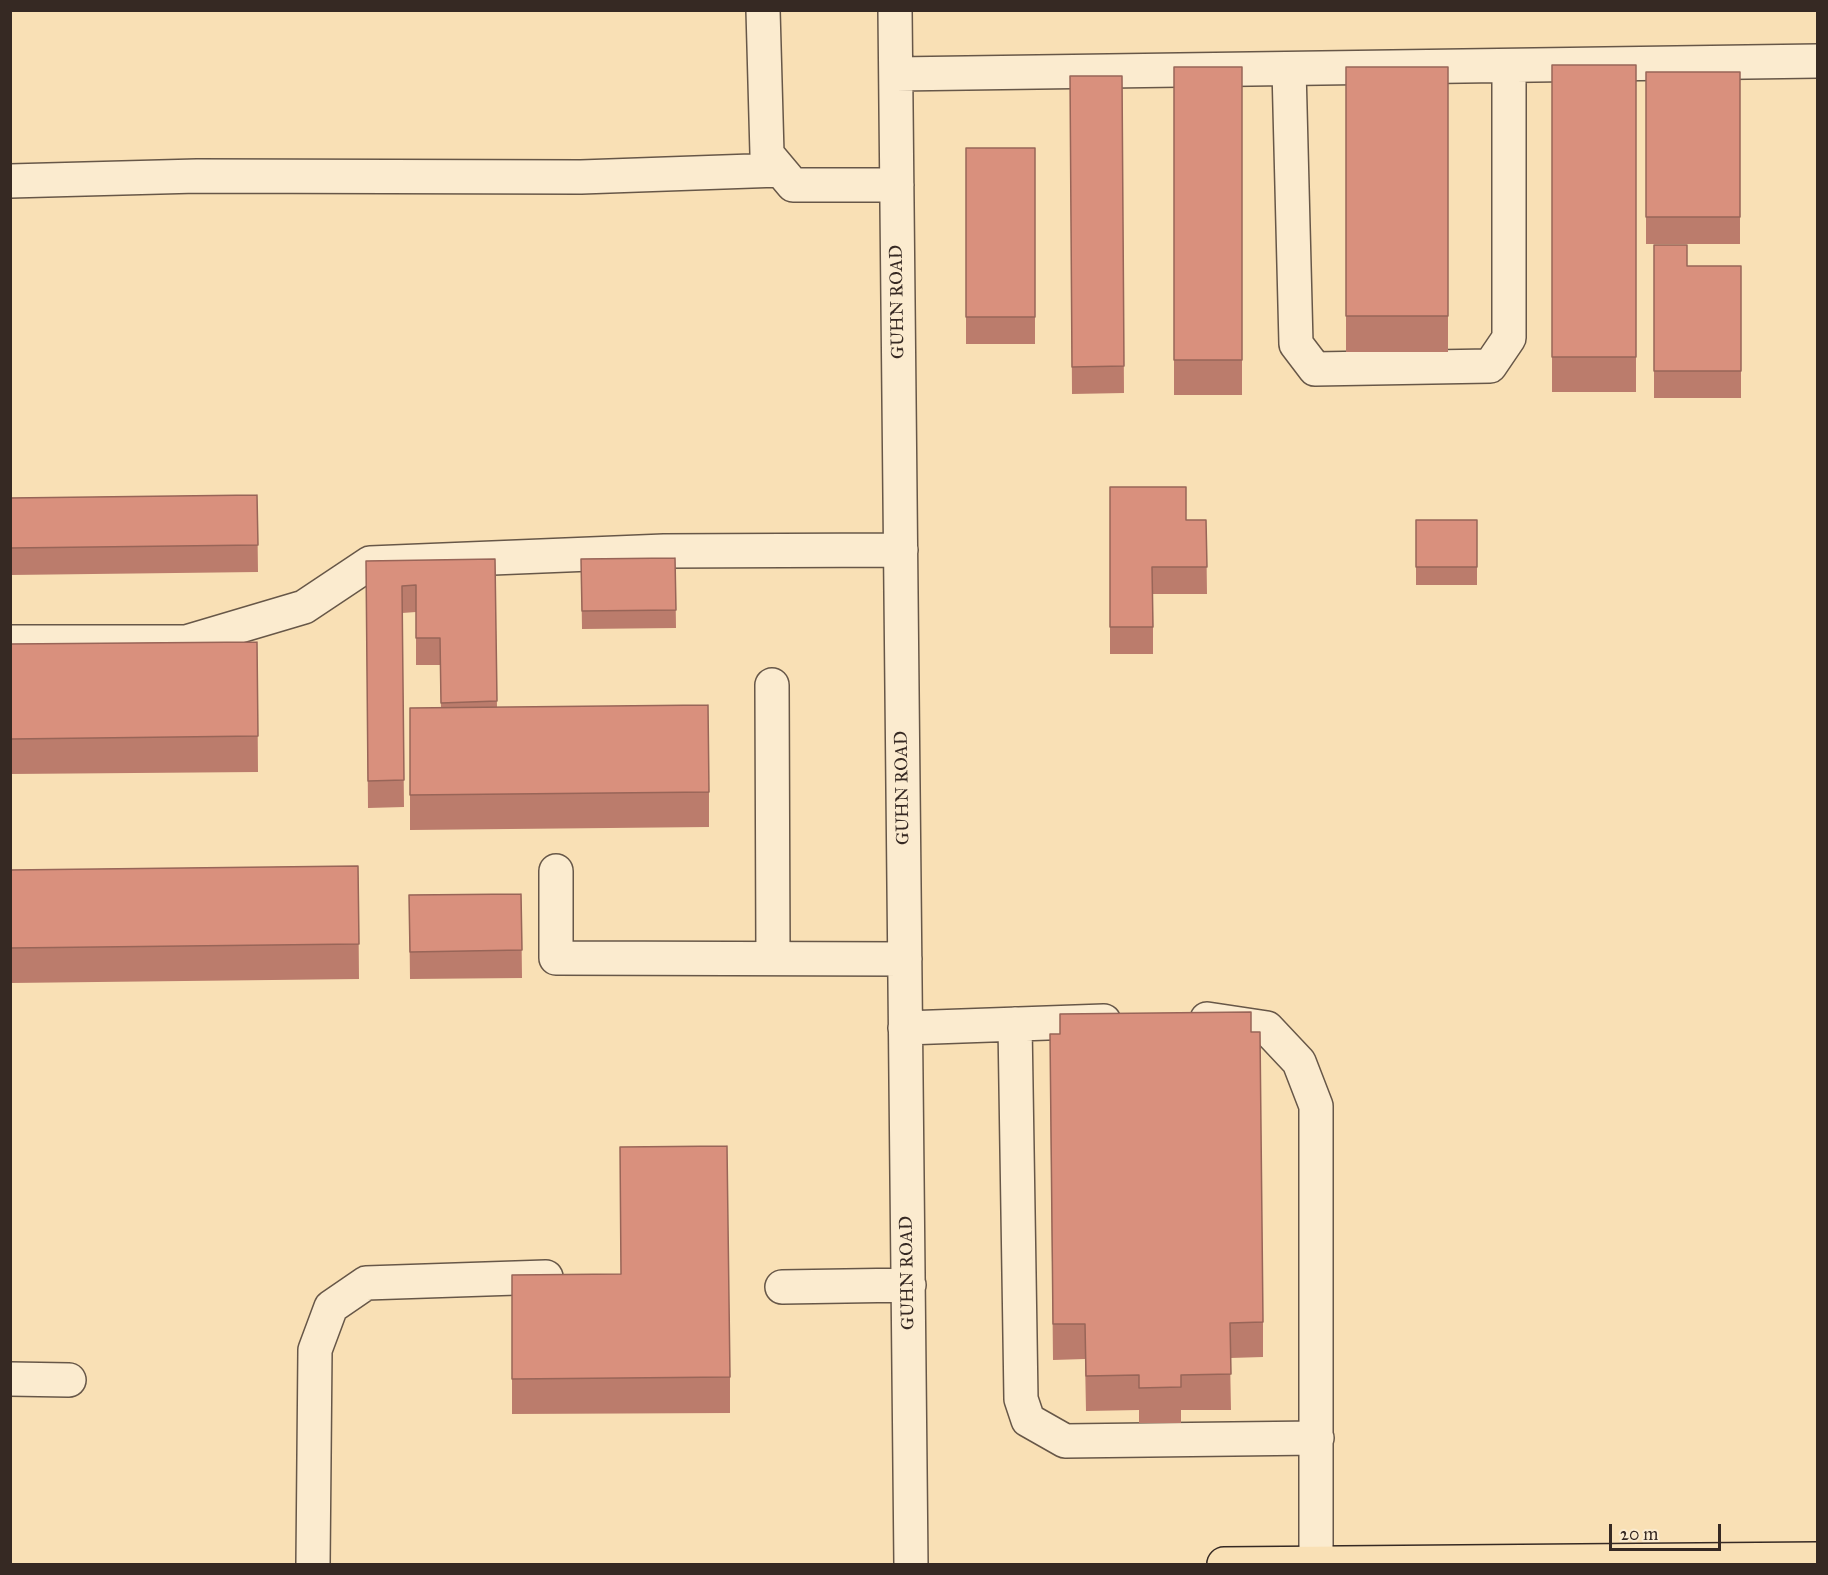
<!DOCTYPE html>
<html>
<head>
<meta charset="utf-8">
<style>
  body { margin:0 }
  #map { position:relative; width:1828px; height:1575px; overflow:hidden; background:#f9e0b5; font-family:"IM FELL Great Primer",serif }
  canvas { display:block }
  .frame { position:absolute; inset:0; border:12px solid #362923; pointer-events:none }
  .scale { position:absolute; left:1609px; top:1524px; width:112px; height:27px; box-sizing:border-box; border:3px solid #362923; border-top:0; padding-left:8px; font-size:18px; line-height:21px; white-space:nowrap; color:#362923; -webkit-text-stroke:4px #fbebcf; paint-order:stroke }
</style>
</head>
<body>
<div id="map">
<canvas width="1828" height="1575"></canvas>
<div class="frame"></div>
<div class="scale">20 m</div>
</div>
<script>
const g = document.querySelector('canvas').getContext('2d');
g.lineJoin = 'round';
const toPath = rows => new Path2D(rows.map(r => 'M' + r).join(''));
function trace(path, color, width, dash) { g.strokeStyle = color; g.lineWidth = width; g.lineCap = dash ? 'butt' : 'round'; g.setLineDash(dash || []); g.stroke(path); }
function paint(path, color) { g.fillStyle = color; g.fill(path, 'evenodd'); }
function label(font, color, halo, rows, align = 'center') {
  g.font = font + ' "IM FELL Great Primer",serif'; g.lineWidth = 4.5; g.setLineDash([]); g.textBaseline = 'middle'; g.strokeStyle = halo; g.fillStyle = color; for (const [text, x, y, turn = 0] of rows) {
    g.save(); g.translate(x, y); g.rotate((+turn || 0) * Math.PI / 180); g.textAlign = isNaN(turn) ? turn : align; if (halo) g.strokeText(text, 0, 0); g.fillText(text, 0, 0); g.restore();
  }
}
const minor = toPath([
  [763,10,767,154,793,185,897,185],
  [895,10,911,1564],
  [1289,69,1296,344,1315,369,1490,366,1509,338,1509,66],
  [896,74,1818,61],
  [10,181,197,176,581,177,780,170],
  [10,642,186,642,304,607,370,563,664,551,901,550],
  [772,685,773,958],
  [556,871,556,958,905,959],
  [1207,1019,1267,1028,1299,1062,1316,1106,1316,1564],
  [1015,1024,1021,1399,1028,1420,1065,1441,1317,1438],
  [905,1028,1104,1021],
  [782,1287,909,1285],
  [10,1379,69,1380],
  [313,1564,315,1350,331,1307,366,1283,546,1277]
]);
const major = toPath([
  [1224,1564,1818,1559]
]);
trace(minor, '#675748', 36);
trace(major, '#362923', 36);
trace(minor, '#fbebcf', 33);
trace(major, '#f9e0b5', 33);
paint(toPath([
  [1552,65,1636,65,1636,392,1552,392],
  [1174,67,1242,67,1242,395,1174,395],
  [1346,67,1448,67,1448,352,1346,352],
  [1646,72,1740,72,1740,244,1646,244],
  [1070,76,1122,76,1124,393,1072,394],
  [966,148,1035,148,1035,344,966,344],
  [1654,245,1687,266,1741,266,1741,398,1654,398],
  [1110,487,1186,520,1206,520,1207,594,1153,594,1153,654,1110,654],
  [257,495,258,572,10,575,10,498],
  [1416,520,1477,520,1477,585,1416,585],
  [675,558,676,628,582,629,581,559],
  [495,559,497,708,709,792,709,827,410,830,410,708,441,708,440,665,416,665,416,612,402,613,404,807,368,808,366,561],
  [257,642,258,772,10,774,10,644],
  [358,866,359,979,10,983,10,870],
  [521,894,522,978,410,979,409,895],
  [1050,1069,1263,1322,1263,1357,1230,1358,1231,1410,1181,1410,1181,1423,1139,1423,1139,1410,1086,1411,1085,1359,1053,1360],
  [620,1147,730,1377,730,1413,512,1414,512,1275,621,1274]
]), '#bb7c6c');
const building = toPath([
  [1552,65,1636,65,1636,357,1552,357,1552,65],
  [1174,67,1242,67,1242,360,1174,360,1174,67],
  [1346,67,1448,67,1448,316,1346,316,1346,67],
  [1646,72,1740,72,1740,217,1646,217,1646,72],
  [1070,76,1122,76,1124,366,1072,367,1070,76],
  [966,148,1035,148,1035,317,966,317,966,148],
  [1654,245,1687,245,1687,266,1741,266,1741,371,1654,371,1654,245],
  [1110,487,1186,487,1186,520,1206,520,1207,567,1152,567,1153,627,1110,627,1110,487],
  [257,495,258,545,10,548,10,498,257,495],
  [1416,520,1477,520,1477,567,1416,567,1416,520],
  [675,558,676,610,582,611,581,559,675,558],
  [495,559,497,701,441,703,440,638,416,638,416,585,402,586,404,780,368,781,366,561,495,559],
  [257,642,258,736,10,739,10,644,257,642],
  [708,705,709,792,410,795,410,708,708,705],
  [358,866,359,944,10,948,10,870,358,866],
  [521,894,522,950,410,952,409,895,521,894],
  [1251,1012,1251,1032,1260,1032,1263,1322,1230,1323,1231,1374,1181,1375,1181,1387,1139,1388,1139,1375,1086,1376,1085,1324,1053,1324,1050,1034,1060,1034,1060,1014,1251,1012],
  [727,1146,730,1377,512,1379,512,1275,621,1274,620,1147,727,1146]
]);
paint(building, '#d9907d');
trace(building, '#986558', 1.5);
label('18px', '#362923', '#fbebcf', [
  ["GUHN ROAD",898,302,-91],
  ["GUHN ROAD",903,788,-91],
  ["GUHN ROAD",908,1273,-91]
]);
</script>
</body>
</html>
